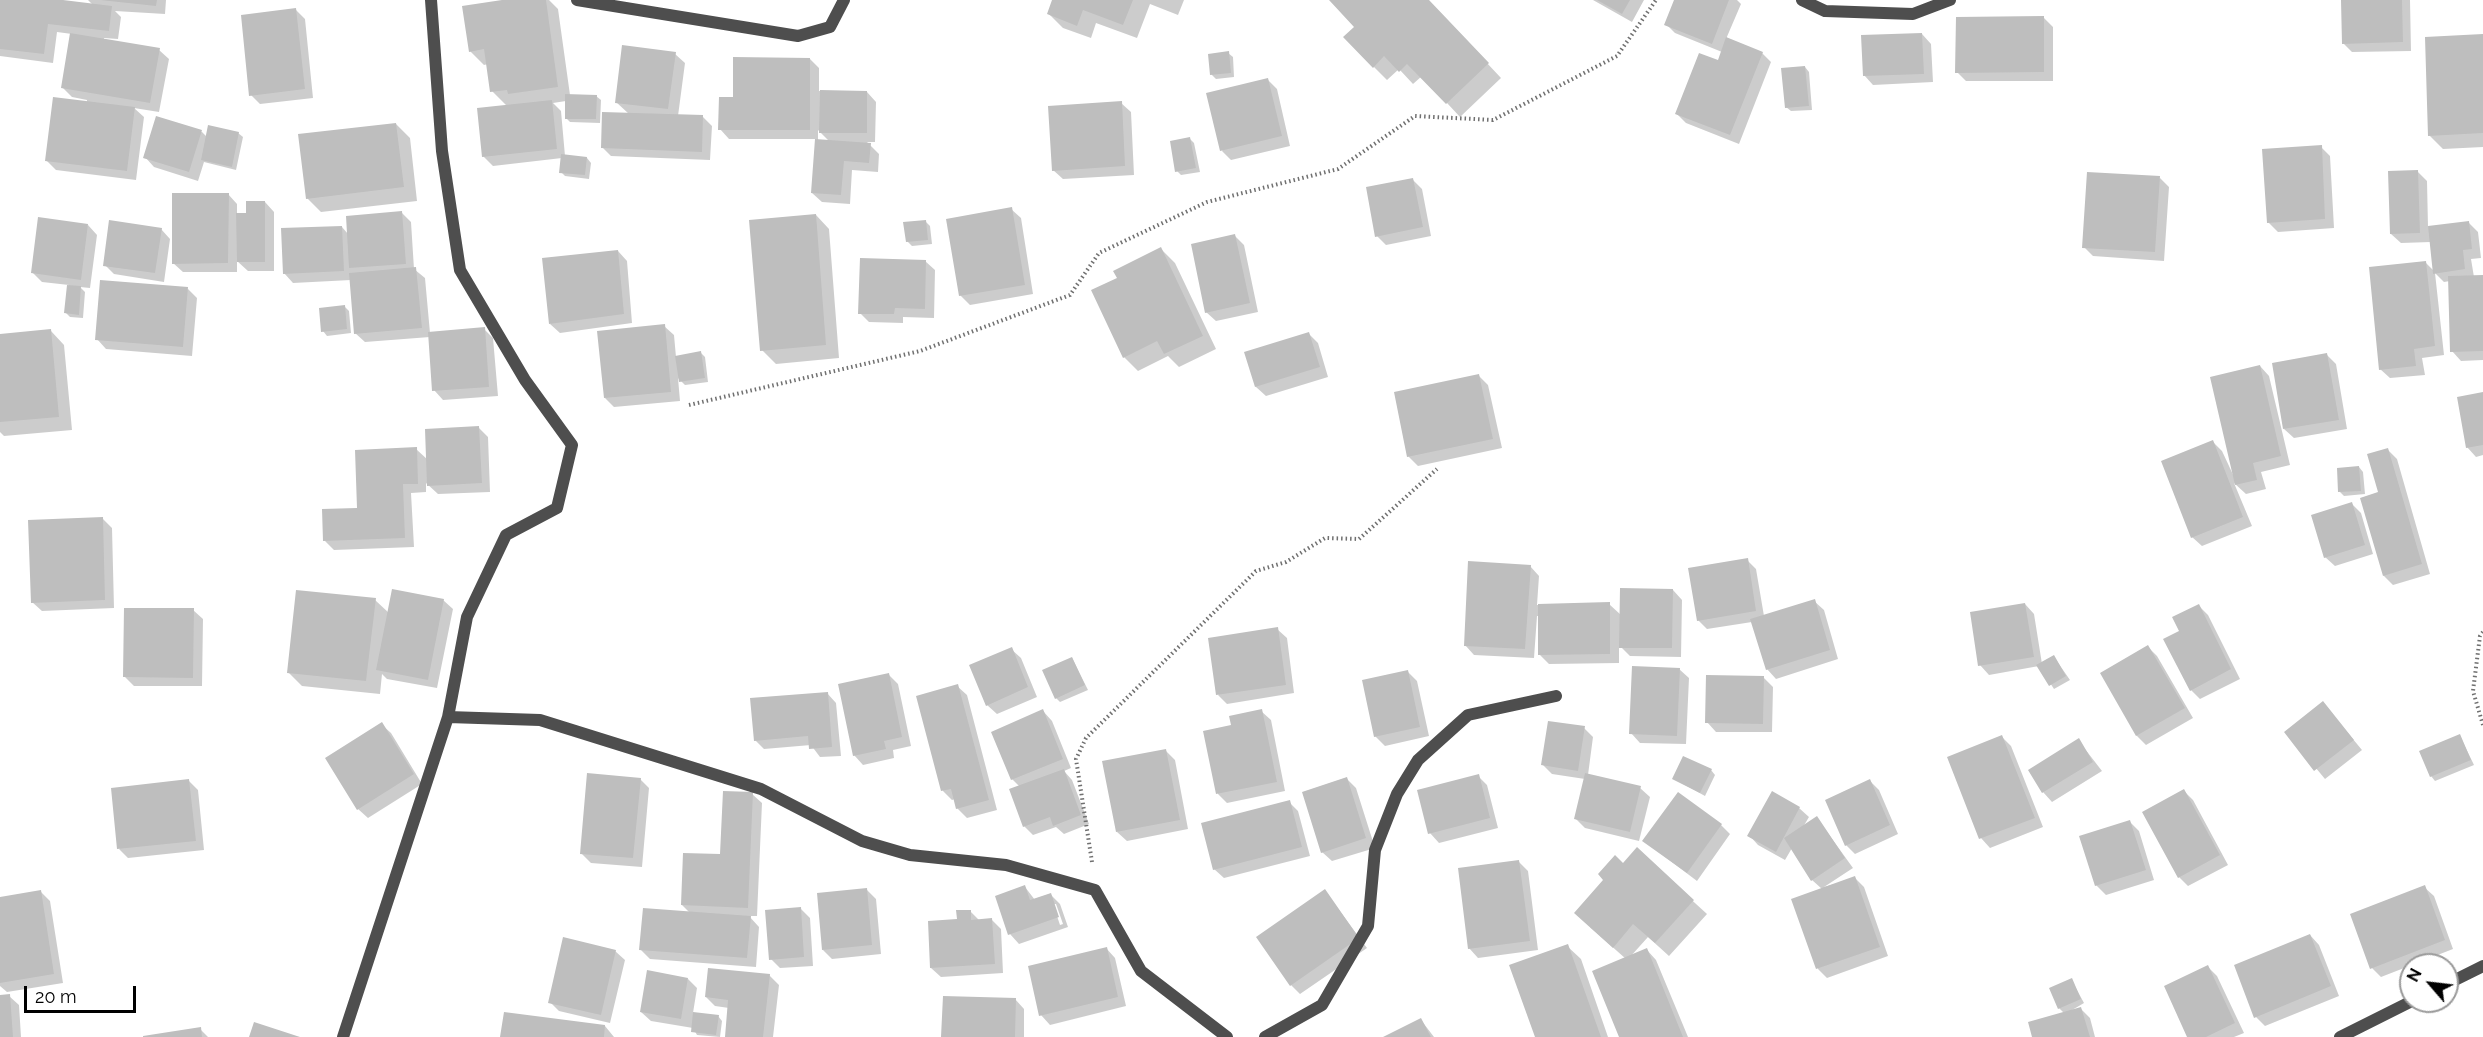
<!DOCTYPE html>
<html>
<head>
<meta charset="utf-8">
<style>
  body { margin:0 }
  #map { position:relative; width:2483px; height:1037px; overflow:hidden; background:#fff; font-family:Raleway,sans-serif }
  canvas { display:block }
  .north { position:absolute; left:2399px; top:953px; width:60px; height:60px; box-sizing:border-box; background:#fff; border:2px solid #999; border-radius:50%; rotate:298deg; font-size:16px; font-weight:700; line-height:24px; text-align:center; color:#000 }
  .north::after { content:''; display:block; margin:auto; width:21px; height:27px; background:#000; clip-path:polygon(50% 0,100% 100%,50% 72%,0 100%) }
  .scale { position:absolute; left:24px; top:986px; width:112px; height:27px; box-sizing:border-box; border:3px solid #000; border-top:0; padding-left:8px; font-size:18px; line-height:21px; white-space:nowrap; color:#000; -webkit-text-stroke:4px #fff; paint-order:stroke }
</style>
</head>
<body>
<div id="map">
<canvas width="2483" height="1037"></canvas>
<div class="north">N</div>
<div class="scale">20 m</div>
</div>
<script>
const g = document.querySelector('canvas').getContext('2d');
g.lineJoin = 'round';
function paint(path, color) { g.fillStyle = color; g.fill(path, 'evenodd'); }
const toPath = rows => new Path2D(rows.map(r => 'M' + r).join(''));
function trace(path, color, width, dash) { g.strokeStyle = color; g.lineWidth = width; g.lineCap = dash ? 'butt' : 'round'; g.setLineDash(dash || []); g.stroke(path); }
paint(toPath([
  [0,0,53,0,93,5,88,0,166,0,165,14,115,11,121,17,118,39,104,38,104,40,159,50,169,59,159,112,134,108,144,117,136,180,56,170,46,160,87,102,87,100,72,97,63,88,72,34,57,32,53,63,0,56],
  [512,0,549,0,558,9,570,95,596,96,601,100,600,123,570,122,566,118,566,101,553,103,561,111,565,156,587,158,591,163,589,179,565,176,561,172,562,158,493,166,483,156,507,106,492,91,488,64,484,65,470,51],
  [1054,0,1184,0,1178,15,1150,4,1137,38,1096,23,1091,38,1063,28,1049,14],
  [1331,0,1428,0,1501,78,1460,117,1422,76,1413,84,1399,69,1387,80,1374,67,1356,27],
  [1593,0,1644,0,1632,22],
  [1676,0,1737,0,1741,4,1726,39,1762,53,1771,62,1739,144,1686,123,1677,114,1719,62,1722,52,1675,33,1666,24],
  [2342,0,2410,0,2411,51,2352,52,2343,43],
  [296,10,305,19,313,98,260,104,251,95],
  [2044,18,2053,27,2053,81,1966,81,1957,72],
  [1922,34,1931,44,1933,82,1873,85,1864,75],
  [2483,36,2483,147,2443,149,2429,135],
  [1228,53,1233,57,1234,77,1216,79,1211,74],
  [675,54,685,63,678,116,703,117,712,126,710,160,611,156,602,147,629,114,616,102],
  [810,59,819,68,819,91,867,92,876,102,875,142,867,142,879,154,878,172,852,170,850,204,822,202,812,193,817,139,729,139,720,129,735,99],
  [818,130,830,142,818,141],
  [1805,67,1809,72,1812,110,1791,111,1786,107],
  [1267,79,1277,89,1290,146,1231,160,1222,151],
  [1121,103,1131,112,1134,175,1063,179,1053,170],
  [157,118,202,132,207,137,238,133,243,137,236,170,204,162,198,181,154,167,145,157],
  [396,124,410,138,417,201,321,212,307,198],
  [1190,139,1194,143,1200,172,1181,175,1177,171],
  [2321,147,2330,156,2334,228,2278,232,2268,222],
  [2417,171,2427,181,2428,227,2469,223,2478,232,2481,258,2471,259,2474,277,2483,276,2483,360,2461,361,2452,351,2450,281,2444,282,2435,273,2444,355,2422,358,2425,375,2390,378,2380,369,2426,263,2435,272,2431,242,2401,243,2391,234],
  [2160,178,2169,187,2164,261,2093,256,2084,247],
  [1413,180,1422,189,1431,236,1386,245,1377,236],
  [228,194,237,204,237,214,248,214,265,202,274,212,274,271,248,271,237,261,237,272,183,272,173,263],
  [1011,209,1021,218,1033,294,970,305,960,295],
  [402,213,411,222,414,269,425,278,430,333,484,329,493,338,498,396,443,400,434,390,430,337,365,342,355,333,351,280,293,283,284,273,342,227,348,234],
  [816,215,829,229,839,358,776,364,762,350],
  [926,222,930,226,932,244,912,246,907,241],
  [88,225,97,235,90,288,80,287,85,292,83,318,70,317,66,313,69,285,42,282,32,272],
  [161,229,170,239,164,282,114,274,105,265],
  [1234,235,1244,245,1258,312,1216,321,1206,312],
  [1161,249,1175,263,1216,349,1179,367,1168,356,1138,371,1124,357,1119,279],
  [618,251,627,261,632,323,560,333,550,324],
  [925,261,935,270,934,318,903,317,903,323,869,322,860,313],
  [188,289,197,298,192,356,106,349,97,339],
  [345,307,349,311,351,333,327,336,323,331],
  [664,326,674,335,676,357,701,353,705,357,708,382,685,385,678,378,680,401,614,407,605,398],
  [51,331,64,345,72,430,4,436,0,432,0,336],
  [1309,334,1318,343,1328,377,1266,396,1256,387,1246,353],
  [2327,355,2336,364,2347,429,2294,438,2284,429],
  [2260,366,2269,376,2290,465,2261,472,2266,489,2246,494,2234,483,2252,526,2202,546,2192,537,2213,442,2222,451,2236,481],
  [1479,376,1488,385,1502,448,1418,466,1408,456],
  [2483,394,2483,455,2476,457,2467,447],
  [479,428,488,437,490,492,438,494,426,483,426,492,411,493,414,547,334,550,325,541,416,449,428,460],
  [2388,450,2397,459,2430,574,2393,585,2384,576,2380,493],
  [2359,467,2363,472,2365,494,2344,496,2340,492],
  [2352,504,2361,513,2373,554,2335,566,2325,557],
  [103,519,112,528,114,608,42,611,32,602],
  [1747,560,1756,569,1764,616,1814,601,1824,610,1838,659,1776,679,1767,669,1752,622,1707,629,1698,620],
  [1530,566,1539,576,1537,605,1609,604,1621,615,1673,590,1682,600,1681,657,1630,656,1619,645,1619,663,1549,664,1540,655,1539,616,1537,616,1534,658,1474,655,1465,645],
  [375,600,389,613,443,600,453,609,437,688,387,679,382,674,380,694,302,686,288,672],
  [2025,604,2034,614,2042,664,2054,657,2070,680,2054,689,2039,666,1989,675,1980,665],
  [2198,605,2208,615,2240,679,2200,699,2191,690,2181,631],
  [193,610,203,619,202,686,134,686,125,677],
  [1277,629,1287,638,1294,693,1227,704,1218,695],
  [2148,647,2157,656,2193,718,2146,745,2137,736,2102,674],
  [1011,649,1021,658,1037,697,997,714,987,705],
  [1072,658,1088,690,1060,702,1056,698],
  [1679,669,1689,678,1686,744,1640,743,1631,733],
  [1407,671,1417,681,1429,736,1385,746,1375,736],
  [889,675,898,684,911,746,893,750,894,758,863,765,854,755],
  [1763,677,1773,687,1772,732,1716,732,1707,722],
  [957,686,967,695,997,810,967,818,957,808,955,799,952,800,943,791],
  [827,693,836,703,841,756,820,757,811,745,764,749,755,740],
  [2323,703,2362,750,2325,779,2286,732],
  [1043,711,1052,721,1071,768,1064,771,1072,780,1089,824,1064,834,1056,827,1033,835,1024,826,1020,787,1012,779],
  [1261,711,1271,720,1285,791,1227,803,1218,794,1205,733,1232,727],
  [381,724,391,733,422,784,368,818,358,809],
  [1584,728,1593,737,1588,775,1640,788,1650,797,1639,841,1585,828,1575,818,1585,779,1552,774,1543,765],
  [2001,736,2011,746,2043,827,1990,848,1981,838,1949,758],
  [2460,736,2474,765,2435,781,2431,776],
  [2078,740,2102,771,2052,802,2043,792,2030,770],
  [1165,750,1175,760,1188,829,1127,841,1117,832],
  [1711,770,1715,775,1705,796,1674,779],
  [1478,776,1487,785,1498,828,1439,843,1430,833],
  [640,779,649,788,642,867,591,863,581,853],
  [1347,779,1356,788,1375,848,1332,861,1322,852],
  [189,781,198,790,204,850,128,858,119,849],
  [1870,781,1879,790,1898,834,1855,854,1846,845],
  [2184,791,2193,800,2228,865,2188,886,2179,877],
  [752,794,762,803,757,916,749,916,759,927,756,967,650,959,641,950,690,913,682,905,722,856],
  [1289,802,1298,811,1310,856,1224,878,1214,869],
  [1799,808,1809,817,1803,827,1817,818,1853,868,1824,887,1855,878,1864,887,1888,956,1827,978,1818,969,1793,899,1822,889,1812,880,1792,848,1785,860,1758,845,1749,835],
  [2129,821,2139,831,2154,880,2106,895,2096,885],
  [1721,825,1730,834,1697,881,1644,841],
  [1637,850,1707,914,1669,956,1648,937,1630,957,1647,950,1656,960,1688,1037,1621,1037,1626,959,1590,927,1623,865],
  [1519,862,1528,871,1538,950,1478,958,1469,948],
  [1025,887,1035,900,1051,895,1060,904,1068,927,1019,944,1010,934],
  [1053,904,1056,904,1063,924,1060,925],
  [2424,887,2434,896,2453,949,2381,977,2372,968],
  [867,890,876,899,881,954,832,959,823,950],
  [1325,891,1367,948,1300,994,1291,985],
  [41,892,50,901,63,983,7,992,0,986,0,899],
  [800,908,810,918,813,966,780,968,771,959],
  [970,911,980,921,992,920,1001,929,1003,973,941,977,931,968,958,921],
  [2310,935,2319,945,2339,996,2265,1026,2256,1017],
  [1567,946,1581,959,1608,1037,1536,1037],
  [1106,948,1115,958,1126,1006,1050,1025,1041,1015],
  [615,951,625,960,610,1023,559,1011,550,1002],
  [2208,967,2217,976,2244,1033,2234,1037,2189,1037],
  [769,975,779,985,773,1037,726,1037,729,1008,715,1006,706,997],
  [688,979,697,988,693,1013,718,1016,722,1021,720,1037,697,1035,693,1028,651,1021,641,1012],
  [2071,979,2084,1003,2067,1013,2081,1009,2090,1018,2095,1037,2033,1037,2065,1014,2059,1008],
  [9,996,19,1005,21,1037,0,1037,0,997],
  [1015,999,1024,1009,1024,1037,943,1037],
  [1421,1020,1434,1037,1387,1037],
  [605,1026,614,1037,502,1037],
  [200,1029,208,1037,144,1037]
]), '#0003');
paint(toPath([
  [0,0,63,0,112,6,109,31,48,24,44,54,0,49],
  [100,0,157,0,156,6],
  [502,0,546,0,558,87,508,94,507,90,490,92,484,49,469,52,462,6],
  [1052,0,1133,0,1123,25,1083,10,1077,26,1047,14],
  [1329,0,1429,0,1489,63,1446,104,1407,64,1399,72,1384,56,1373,68,1343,37,1354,27],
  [1597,0,1630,0,1622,14],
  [1674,0,1729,0,1712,44,1664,25],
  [2341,0,2402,0,2403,42,2342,44],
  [296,8,305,89,249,96,241,15],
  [2044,16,2044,72,1955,73,1956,17],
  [70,33,160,48,150,103,61,88],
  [1922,33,1924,74,1863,76,1861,35],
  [2483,34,2483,133,2428,136,2425,37],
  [1726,37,1763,52,1730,135,1675,114,1699,53,1718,60],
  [622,45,676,52,668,109,615,103],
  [1229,51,1231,73,1210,75,1208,54],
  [733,57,810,58,810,130,718,130,719,97,733,97],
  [1805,66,1809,106,1785,108,1781,68],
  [1268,78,1282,136,1220,151,1206,93],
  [820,90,867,91,867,133,819,133],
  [565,94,597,95,596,119,565,119],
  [53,97,135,107,127,171,45,161],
  [552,100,557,149,482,157,477,108],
  [1122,101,1125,166,1052,171,1048,106],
  [602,112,703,115,702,152,601,148],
  [156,116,202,130,189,172,143,158],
  [396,123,404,187,306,199,298,134],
  [208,125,239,132,232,167,201,160],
  [1190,137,1196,168,1175,172,1170,141],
  [815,139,871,143,869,163,844,161,841,195,811,193],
  [2322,145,2325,219,2267,223,2262,149],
  [561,154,587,157,585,175,559,173],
  [2418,170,2420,233,2390,234,2388,171],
  [2087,172,2160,176,2155,252,2082,248],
  [1413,178,1423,227,1375,237,1366,187],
  [172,193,229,193,228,263,172,264],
  [246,201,265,201,265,262,237,262,236,213,246,213],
  [1012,207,1025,285,959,296,946,219],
  [402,211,406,264,349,268,346,216],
  [816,214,826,345,760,351,749,220],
  [38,217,88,224,81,280,31,273],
  [109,220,162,228,155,273,103,266],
  [926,220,928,240,906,242,903,222],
  [2469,221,2472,249,2463,250,2465,269,2433,274,2428,226],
  [342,226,344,271,283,274,281,228],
  [1235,234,1250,303,1205,313,1191,244],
  [1161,247,1203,336,1164,354,1157,341,1123,358,1091,290,1117,278,1113,271],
  [618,250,624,314,549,324,542,258],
  [860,258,926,260,925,309,895,308,894,314,858,314],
  [2426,261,2435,346,2414,349,2416,366,2379,370,2369,267],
  [416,267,422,328,354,334,349,273],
  [2483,275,2483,351,2450,352,2448,276],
  [100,280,188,287,183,347,95,340],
  [67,285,81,286,79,315,64,313],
  [345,305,347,329,321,332,319,308],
  [665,324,671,392,604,398,597,331],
  [485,327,489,387,432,391,428,332],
  [51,329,59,417,0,422,0,334],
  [1309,332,1320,367,1255,387,1244,352],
  [701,351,705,378,679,382,675,356],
  [2327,353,2339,420,2283,429,2272,363],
  [2260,365,2281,456,2253,463,2257,480,2235,485,2210,377],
  [1479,374,1493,439,1407,457,1394,392],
  [2483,392,2483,445,2466,448,2457,397],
  [479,426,482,483,427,486,425,429],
  [2213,440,2243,517,2191,538,2161,461],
  [417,447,418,484,403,484,405,538,323,541,322,509,357,508,355,450],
  [2388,448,2422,564,2383,576,2360,498,2378,492,2367,454],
  [2359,466,2361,491,2338,492,2337,468],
  [2352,502,2365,545,2324,558,2311,515],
  [103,517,105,600,31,603,28,520],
  [1748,558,1756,611,1697,621,1688,568],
  [1468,561,1531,565,1525,649,1464,646],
  [1620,588,1673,589,1672,648,1619,648],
  [392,589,444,599,428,680,376,670],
  [296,590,376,598,366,681,287,673],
  [1815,599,1830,650,1766,670,1750,619],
  [1610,602,1610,654,1538,655,1538,604],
  [2025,603,2034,657,1978,666,1970,612],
  [2199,604,2231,669,2190,691,2163,639,2179,631,2172,617],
  [124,608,194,608,193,678,123,677],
  [1278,627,1286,685,1216,695,1208,638],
  [2148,645,2185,708,2136,736,2100,673],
  [1012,647,1028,687,986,706,969,665],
  [2054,655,2066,676,2049,686,2036,665],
  [1072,657,1085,685,1055,699,1042,670],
  [1632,666,1680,668,1677,736,1629,734],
  [1408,670,1420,727,1374,737,1362,680],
  [889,673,902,737,884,741,886,749,853,756,838,684],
  [1706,675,1764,676,1763,724,1705,723],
  [958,684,989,800,956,809,951,789,941,791,916,696],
  [828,692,832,747,809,749,808,736,754,741,750,698],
  [2323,701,2354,740,2314,771,2284,732],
  [1043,709,1063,759,1011,780,991,732],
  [1262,709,1277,782,1216,794,1203,731,1231,725,1229,716],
  [1548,721,1585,726,1578,771,1541,765],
  [382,722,414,774,357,810,325,758],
  [2460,734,2471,760,2430,777,2419,751],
  [2002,735,2035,818,1979,839,1947,757],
  [2079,738,2093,762,2042,793,2028,770],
  [1166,749,1180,820,1116,832,1102,761],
  [1683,756,1712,769,1700,793,1672,779],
  [1064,769,1081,815,1053,826,1050,817,1023,827,1009,789],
  [587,773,641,778,633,858,580,854],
  [1585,773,1641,786,1630,832,1574,819],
  [1479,774,1490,818,1428,834,1417,790],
  [1347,777,1366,838,1321,853,1302,792],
  [189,779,196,841,117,849,111,788],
  [1870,779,1890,825,1845,846,1825,800],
  [2184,789,2220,855,2178,878,2142,812],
  [723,791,753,792,748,908,681,905,683,853,720,854],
  [1772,791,1800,807,1776,852,1747,836],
  [1678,792,1722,824,1687,873,1642,841],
  [1290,800,1302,847,1213,870,1201,823],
  [1817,816,1845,858,1811,881,1784,838],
  [2130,820,2146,870,2095,886,2079,836],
  [1637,847,1694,900,1655,943,1633,924,1613,948,1574,913,1603,880,1598,874,1615,855,1623,863],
  [1519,860,1530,941,1468,949,1458,868],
  [1855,876,1880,947,1816,969,1791,899],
  [1025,885,1030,900,1051,893,1059,917,1008,935,995,896],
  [2425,885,2445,940,2370,969,2350,914],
  [867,888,872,945,822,950,817,893],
  [1325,889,1359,938,1290,986,1256,937],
  [41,890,54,974,0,983,0,897],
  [801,907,804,957,769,960,765,910],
  [643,908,751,916,747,958,639,950],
  [956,910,971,910,971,920,992,918,995,964,930,968,928,921,957,919],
  [2310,934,2331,986,2254,1018,2234,965],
  [563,937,616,950,601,1015,548,1003],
  [1568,944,1601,1037,1535,1037,1509,965],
  [1107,947,1118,997,1039,1016,1028,966],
  [1647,948,1683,1037,1619,1037,1592,971],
  [2208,965,2235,1023,2206,1037,2187,1037,2164,986],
  [708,968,770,974,763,1037,725,1037,728,1000,705,997],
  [647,970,688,978,681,1019,640,1012],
  [2072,978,2081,999,2058,1009,2049,988],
  [10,994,13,1037,0,1037,0,995],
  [943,996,1016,998,1015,1037,941,1037],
  [2081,1007,2090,1037,2032,1037,2028,1022],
  [504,1012,605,1025,604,1037,500,1037],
  [693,1012,719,1015,716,1035,691,1032],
  [1421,1018,1431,1037,1383,1037],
  [254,1022,300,1037,249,1037],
  [201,1027,202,1037,143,1037,143,1036]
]), '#bebebe');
trace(toPath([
  [689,405,920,351,1070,295,1099,253,1207,202,1338,169,1415,116,1493,120,1617,56,1656,0],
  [2483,632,2480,636,2473,691,2483,725],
  [1092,862,1076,759,1086,738,1256,571,1286,562,1325,538,1359,539,1437,469]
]), '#707070', 4, [1.5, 3]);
trace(toPath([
  [577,0,798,36,830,27,844,0],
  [1802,0,1825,11,1913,14,1950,0],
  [448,717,540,720,761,789,862,841,910,855,1006,865,1095,890,1141,971,1227,1037],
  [2447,984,2483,966],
  [343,1037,448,717,467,617,506,535,557,508,572,445,525,380,460,270,442,151,431,0],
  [1265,1037,1322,1005,1368,926,1375,850,1397,794,1418,760,1468,715,1556,696],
  [2340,1037,2412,1001]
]), '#4e4e4e', 12);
</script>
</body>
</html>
